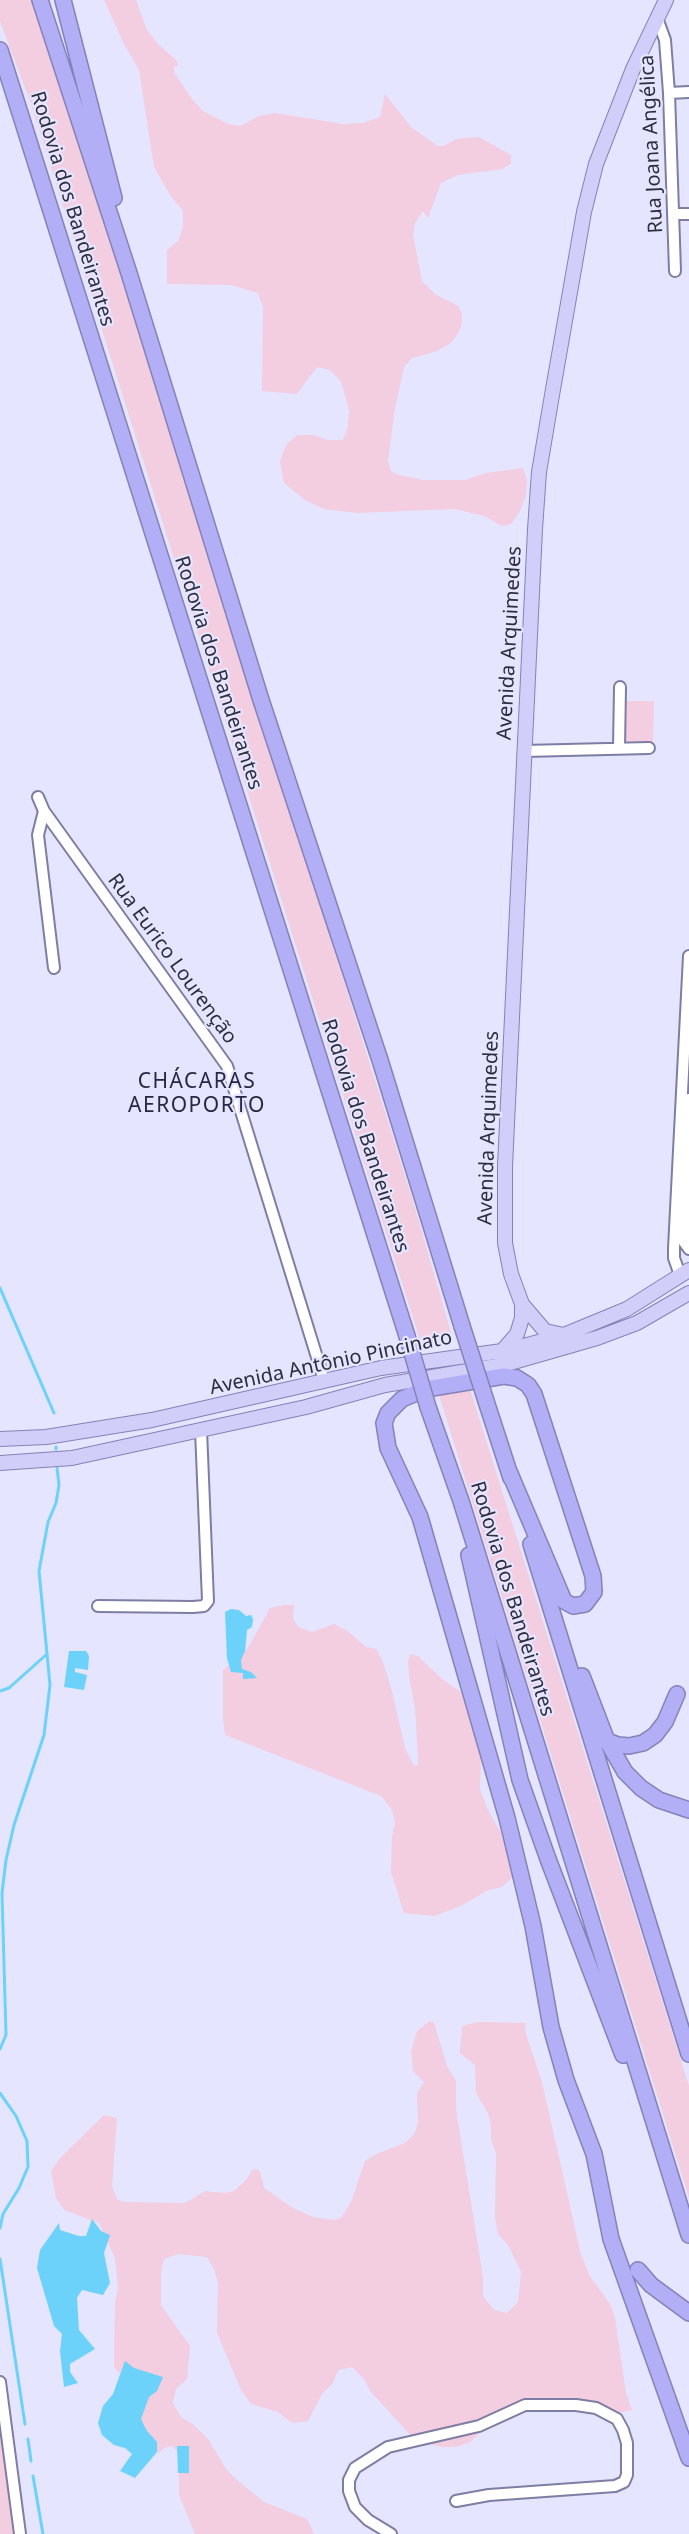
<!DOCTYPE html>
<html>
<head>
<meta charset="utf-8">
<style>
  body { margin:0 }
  canvas { display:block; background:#e5e5ff }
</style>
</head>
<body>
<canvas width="689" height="2534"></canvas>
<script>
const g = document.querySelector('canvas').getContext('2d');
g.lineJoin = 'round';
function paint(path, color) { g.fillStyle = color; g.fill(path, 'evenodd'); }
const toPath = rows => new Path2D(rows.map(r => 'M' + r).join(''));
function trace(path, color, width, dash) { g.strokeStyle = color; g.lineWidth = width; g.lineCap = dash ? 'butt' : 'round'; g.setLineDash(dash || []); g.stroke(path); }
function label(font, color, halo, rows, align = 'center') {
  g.font = font + ' "Noto Sans",sans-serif'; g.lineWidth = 4.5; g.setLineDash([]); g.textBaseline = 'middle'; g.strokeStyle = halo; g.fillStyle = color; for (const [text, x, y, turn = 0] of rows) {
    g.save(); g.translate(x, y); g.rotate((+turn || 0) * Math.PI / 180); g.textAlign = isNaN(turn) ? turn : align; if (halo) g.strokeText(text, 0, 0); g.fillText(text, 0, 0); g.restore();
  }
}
paint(toPath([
  [0,0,31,0,47,44,104,218,413,1201,452,1336,420,1340,30,101,0,21],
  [104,0,136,0,147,30,159,45,176,60,178,65,174,67,174,73,193,100,203,111,228,124,240,126,259,116,275,113,343,124,363,123,380,117,385,94,412,128,438,146,444,146,456,139,479,137,511,155,511,164,502,169,458,175,441,183,428,218,423,211,415,223,413,235,422,281,435,294,458,306,462,313,462,323,459,332,450,344,434,352,412,358,404,367,395,408,388,460,390,469,395,474,423,480,465,480,486,473,523,468,527,479,526,496,520,511,511,524,502,526,484,516,455,509,357,513,324,509,305,500,284,483,280,461,286,445,297,435,313,435,327,440,343,440,348,427,349,411,341,381,330,370,317,367,297,394,262,391,263,307,258,293,231,285,167,284,167,250,178,241,183,227,183,211,170,195,154,167,139,70,123,42],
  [620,701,654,701,653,746,619,748],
  [470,1389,689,2086,689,2198,439,1395],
  [284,1605,294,1605,293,1618,298,1627,312,1632,334,1624,349,1632,366,1647,376,1649,383,1662,392,1691,405,1748,414,1766,417,1766,418,1758,415,1709,409,1676,408,1660,411,1654,418,1656,442,1679,461,1692,482,1734,480,1789,487,1808,501,1833,515,1875,502,1887,488,1890,461,1906,434,1916,404,1913,391,1872,392,1837,395,1823,392,1810,381,1796,225,1735,223,1718,223,1670,248,1648,270,1608],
  [430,2021,434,2023,447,2066,456,2081,456,2109,483,2277,483,2296,494,2310,507,2313,518,2302,521,2272,508,2245,498,2234,495,2218,496,2153,491,2139,491,2125,488,2113,476,2093,475,2065,460,2053,462,2027,465,2025,479,2022,526,2023,525,2031,542,2082,581,2255,590,2276,610,2304,615,2317,626,2393,632,2410,614,2414,601,2409,512,2410,500,2424,484,2429,470,2442,457,2447,441,2447,414,2439,371,2392,363,2378,352,2367,338,2370,333,2383,322,2394,308,2421,292,2423,278,2412,251,2404,241,2390,217,2333,218,2284,215,2271,207,2257,178,2254,164,2259,161,2273,161,2305,190,2346,187,2379,176,2389,173,2403,181,2417,194,2425,208,2439,226,2469,237,2480,264,2502,307,2519,314,2534,195,2534,179,2495,179,2453,172,2446,164,2448,159,2453,148,2446,124,2378,114,2367,115,2302,118,2288,115,2258,99,2223,64,2210,56,2198,51,2171,60,2158,104,2115,117,2118,112,2186,117,2199,123,2202,185,2203,205,2191,225,2193,234,2191,247,2179,252,2170,256,2169,260,2171,264,2188,293,2208,313,2217,334,2220,341,2218,351,2202,365,2161,376,2154,405,2143,415,2133,418,2122,417,2093,424,2082,413,2071,411,2051,417,2031],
  [0,2418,15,2534,0,2534]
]), '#f3cde0');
paint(toPath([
  [231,1609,239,1610,246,1616,251,1615,253,1619,252,1627,247,1630,245,1651,241,1660,242,1669,251,1672,257,1678,243,1679,243,1673,231,1672,227,1658,225,1612],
  [69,1651,86,1651,89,1656,88,1670,75,1668,75,1672,87,1675,84,1690,64,1687],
  [92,2219,101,2231,110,2235,104,2253,110,2283,103,2295,82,2290,77,2298,79,2330,95,2349,70,2364,70,2372,78,2383,64,2387,60,2351,62,2334,54,2326,37,2268,40,2250,59,2223,60,2230,79,2236,86,2236],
  [125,2361,134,2368,163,2377,157,2391,149,2397,141,2419,147,2431,157,2442,157,2452,135,2478,120,2471,132,2454,125,2448,114,2445,102,2435,98,2423,103,2406,113,2394],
  [177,2446,189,2446,189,2473,178,2473]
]), '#6cd2fa');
trace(toPath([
  [0,1288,54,1413],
  [56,1447,56,1449],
  [0,1691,9,1688,47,1654],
  [0,2049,6,2035,2,1893,6,1860,14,1825,44,1735,50,1685,39,1571,48,1522,56,1503,59,1485,57,1468],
  [0,2093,16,2116,27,2141,28,2167,19,2188,3,2214,0,2228],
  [0,2259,25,2424],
  [28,2439,31,2461],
  [33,2476,43,2534]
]), '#6cd2fa', 3);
const minor = toPath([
  [657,18,665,40,669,93,675,271],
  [669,93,689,92],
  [673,214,689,214],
  [619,748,620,687],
  [524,751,649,748],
  [38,797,44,811,227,1066,324,1380],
  [44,811,38,835,54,968],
  [689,1099,684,1242,689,1249],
  [680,1275,674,1258,674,1248,689,956],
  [98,1606,193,1607,204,1606,208,1601,201,1430],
  [0,2382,20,2534],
  [391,2534,368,2520,355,2507,349,2491,349,2480,355,2468,388,2447,479,2426,525,2405,576,2405,596,2408,617,2419,623,2430,627,2443,627,2475,624,2482,615,2486,489,2495,456,2501]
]);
const major = toPath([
  [564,1335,545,1331,522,1304,511,1274,505,1243,505,1166,535,529,539,472,552,395,584,212,596,164,633,69,666,0],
  [503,1350,517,1334,522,1318,522,1304],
  [0,1439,46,1437,152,1420,381,1368,502,1351,531,1344,564,1335,627,1309,689,1270],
  [0,1463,72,1458,306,1407,385,1385,503,1365,597,1338,637,1323,689,1293]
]);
const highway = toPath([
  [40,0,128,270,261,700,380,1060,462,1326],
  [63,0,114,198],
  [0,50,407,1336],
  [486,1401,511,1478],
  [428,1407,461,1501,689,2235],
  [508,1469,564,1601,573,1606,585,1604,594,1592,593,1576,534,1394,528,1385,517,1378,504,1376,426,1389,402,1399,388,1413,384,1423,388,1448,420,1517,507,1818,533,1926,551,2027,566,2080,594,2154,611,2239,689,2458],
  [531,1544,689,2054],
  [469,1555,520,1780,548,1859,623,2055],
  [582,1676,607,1741,625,1772,641,1788,659,1800,689,1810],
  [607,1741,618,1745,629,1746,643,1743,655,1735,665,1722,677,1694],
  [638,2270,651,2285,689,2313]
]);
trace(minor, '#7e7da3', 14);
trace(major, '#8482b6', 16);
trace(highway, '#8482b6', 18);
trace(minor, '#fff', 10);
trace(major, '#d1cffa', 14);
trace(highway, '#b3aff7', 15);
const highwayBridge = toPath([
  [462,1326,486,1401],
  [407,1336,428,1407]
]);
trace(highwayBridge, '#8482b6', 18, []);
trace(highwayBridge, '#b3aff7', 15);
label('20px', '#2e2d3d', '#e5e5ff', [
  ["Rua Joana Angélica",652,144,-93],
  ["Rodovia dos Bandeirantes",72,209,73],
  ["Avenida Arquimedes",510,643,-87],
  ["Rodovia dos Bandeirantes",218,673,72],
  ["Rua Eurico Lourenção",172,959,54],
  ["Avenida Arquimedes",489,1128,-88],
  ["Rodovia dos Bandeirantes",365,1136,72],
  ["Avenida Antônio Pincinato",331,1363,-12],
  ["Rodovia dos Bandeirantes",512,1599,73]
]);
g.letterSpacing = '1.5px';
label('21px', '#292746', '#e5e5ff', [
  ["CHÁCARAS",197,1082],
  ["AEROPORTO",197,1106]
]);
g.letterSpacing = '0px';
</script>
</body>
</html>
